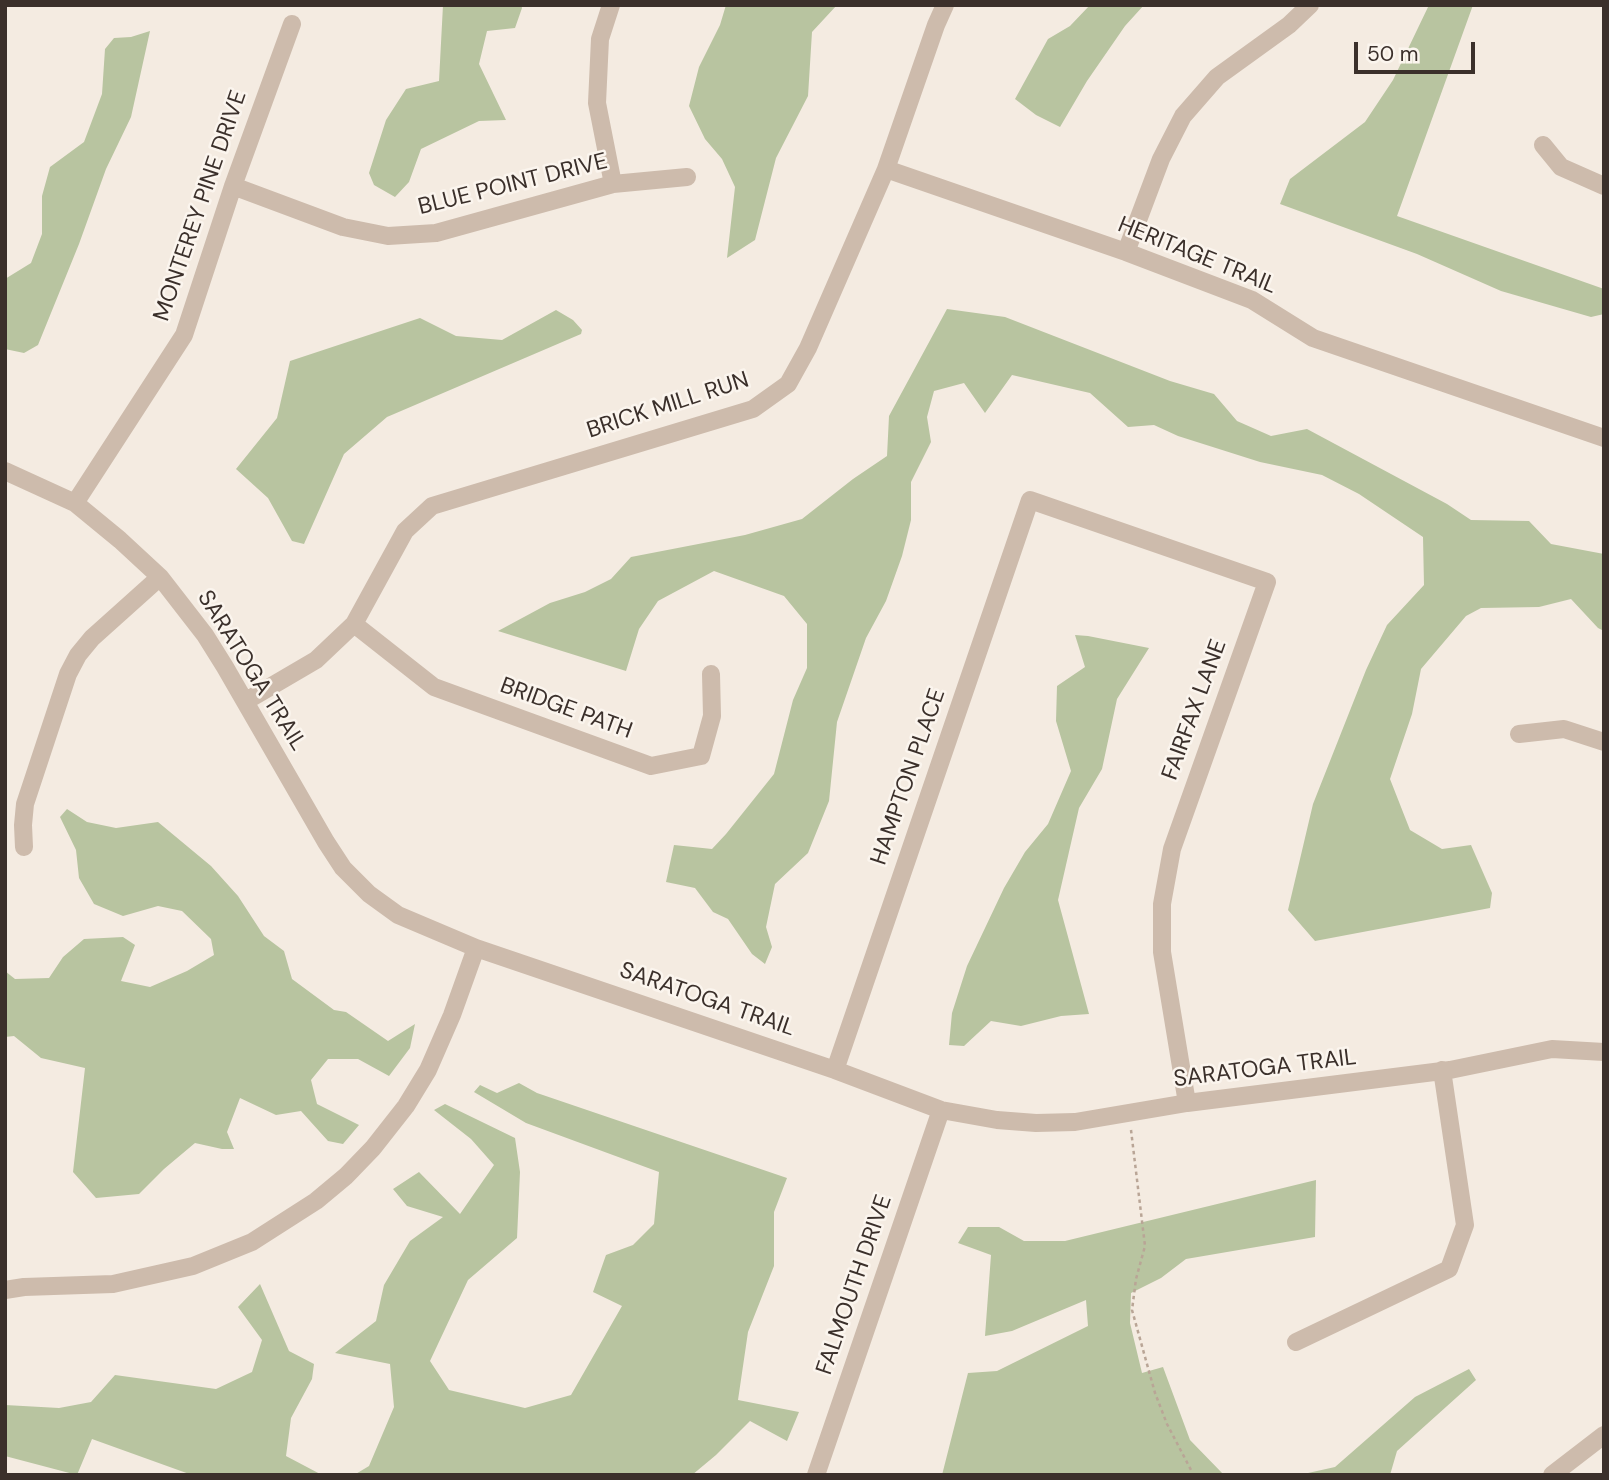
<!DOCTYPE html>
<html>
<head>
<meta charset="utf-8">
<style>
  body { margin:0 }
  #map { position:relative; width:1609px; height:1480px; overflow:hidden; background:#f4ebe1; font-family:"DM Sans",sans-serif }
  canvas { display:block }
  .frame { position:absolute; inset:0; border:7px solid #3b302b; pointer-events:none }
  .scale { position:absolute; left:1354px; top:42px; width:121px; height:32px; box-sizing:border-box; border:4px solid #3b302b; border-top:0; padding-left:9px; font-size:21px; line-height:24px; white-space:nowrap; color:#3b302b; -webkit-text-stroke:5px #fbf5ee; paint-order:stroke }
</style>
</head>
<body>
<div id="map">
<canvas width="1609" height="1480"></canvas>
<div class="frame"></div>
<div class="scale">50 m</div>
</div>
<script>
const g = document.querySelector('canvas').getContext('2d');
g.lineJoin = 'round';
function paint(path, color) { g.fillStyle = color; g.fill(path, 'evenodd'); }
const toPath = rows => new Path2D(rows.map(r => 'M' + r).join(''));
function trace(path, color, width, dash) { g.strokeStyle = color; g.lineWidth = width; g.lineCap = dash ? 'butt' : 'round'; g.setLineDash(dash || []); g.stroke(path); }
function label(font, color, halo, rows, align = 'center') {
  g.font = font + ' "DM Sans",sans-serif'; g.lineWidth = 5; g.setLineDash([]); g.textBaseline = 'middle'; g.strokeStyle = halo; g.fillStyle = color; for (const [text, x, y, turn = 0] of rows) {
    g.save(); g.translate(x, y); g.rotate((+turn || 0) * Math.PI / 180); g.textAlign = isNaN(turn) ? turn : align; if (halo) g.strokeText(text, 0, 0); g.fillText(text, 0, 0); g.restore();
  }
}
paint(toPath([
  [443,5,521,5,522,8,515,28,487,31,479,64,506,120,479,121,421,149,409,182,395,197,374,185,369,173,386,120,406,89,439,81],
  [726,5,837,5,812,32,808,96,776,158,755,240,727,258,735,187,722,159,705,139,689,106,699,67,720,25],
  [1090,5,1144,5,1125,26,1087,81,1060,127,1036,115,1015,99,1048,39,1070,26],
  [1429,5,1473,5,1397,216,1604,289,1604,314,1591,317,1501,291,1417,254,1280,204,1290,179,1365,122,1393,80],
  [150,31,131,117,106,169,79,244,38,345,24,353,5,349,5,279,31,263,42,234,42,196,50,167,84,142,102,94,105,49,114,38,131,37],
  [947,309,1005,317,1170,381,1214,394,1237,421,1271,436,1307,429,1447,504,1471,520,1529,521,1551,544,1604,554,1604,631,1598,628,1571,599,1539,607,1481,608,1466,616,1421,669,1412,714,1390,779,1410,830,1442,849,1471,845,1492,893,1490,908,1315,941,1288,910,1313,804,1366,670,1387,625,1424,585,1423,537,1359,494,1322,475,1260,462,1178,436,1154,425,1128,427,1090,393,1012,375,985,413,964,383,934,391,927,417,931,442,911,482,911,520,902,556,886,601,866,638,837,722,829,801,808,853,775,884,766,927,772,947,765,964,752,954,728,919,713,912,695,888,666,882,674,845,712,849,726,834,774,774,793,700,807,668,807,624,784,596,714,571,658,601,639,629,626,671,498,631,550,603,585,592,611,579,631,557,745,535,802,519,853,479,887,456,889,416],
  [556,310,573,320,582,330,581,334,387,417,344,454,304,544,292,541,268,498,236,469,277,418,290,361,420,318,456,336,502,340],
  [1075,635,1088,636,1149,648,1117,699,1102,769,1079,808,1058,900,1089,1014,1061,1016,1021,1026,991,1021,964,1046,949,1045,952,1013,967,966,1004,888,1025,852,1048,824,1071,771,1056,721,1057,686,1085,667],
  [67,809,87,822,116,828,158,822,211,866,238,896,264,936,284,951,292,979,334,1010,346,1012,388,1041,415,1024,410,1048,389,1076,358,1059,328,1059,311,1080,317,1104,359,1125,343,1144,328,1141,301,1111,276,1115,240,1098,227,1132,234,1149,222,1149,195,1143,164,1169,139,1194,96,1198,73,1172,85,1068,41,1058,14,1036,5,1037,5,971,15,979,49,978,63,957,84,939,123,937,135,945,121,981,150,987,187,971,214,955,211,939,182,911,158,906,123,916,94,904,79,878,76,850,60,817],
  [519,1083,537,1093,787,1178,774,1212,774,1266,748,1332,738,1400,799,1412,787,1441,750,1421,716,1455,692,1475,354,1475,369,1466,394,1407,390,1364,335,1353,376,1321,384,1285,410,1241,443,1217,407,1206,393,1189,419,1172,460,1214,494,1165,471,1139,434,1110,445,1104,515,1138,520,1172,517,1238,468,1280,430,1361,449,1390,525,1408,571,1395,622,1306,593,1292,606,1255,633,1245,654,1224,659,1172,526,1123,474,1092,480,1085,497,1093],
  [1316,1180,1315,1237,1186,1259,1161,1278,1131,1293,1130,1323,1142,1373,1163,1367,1190,1440,1224,1475,942,1475,968,1373,997,1371,1088,1326,1086,1300,1012,1331,985,1336,991,1255,958,1243,968,1227,999,1227,1024,1241,1065,1241],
  [260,1284,289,1351,314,1364,312,1379,291,1418,286,1456,322,1475,192,1475,92,1439,77,1475,5,1456,5,1405,59,1408,91,1402,115,1375,216,1389,252,1372,262,1340,238,1307],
  [1469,1369,1476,1380,1397,1451,1390,1475,1299,1475,1335,1467,1415,1397]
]), '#b8c4a0');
trace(toPath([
  [1131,1130,1145,1246,1136,1279,1132,1310,1155,1393,1167,1424,1191,1470,1191,1475]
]), '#b9a596', 2.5, [3.5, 3.5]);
trace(toPath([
  [611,5,600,39,597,103,613,184],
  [1543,145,1561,167,1604,186],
  [886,169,1126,252,1252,300,1313,338,1604,438],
  [233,186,343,227,388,236,436,233,613,184,687,177],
  [1126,252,1161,159,1183,116,1217,77,1289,25,1310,5],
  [5,471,75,503,120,540,160,577,205,635,225,667,326,842,343,868,369,894,398,915,476,948,835,1070,941,1110,997,1120,1036,1123,1075,1122,1187,1103,1450,1070,1552,1049,1604,1052],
  [75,503,184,335,233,186,292,24],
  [354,624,434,687,651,766,701,756,712,716,711,674],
  [246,701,316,660,354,624,405,531,432,506,753,409,788,384,808,348,886,169,936,25,945,5],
  [1519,734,1564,729,1604,742],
  [24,847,23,825,25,804,68,674,78,655,92,638,160,577],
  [835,1070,1030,500,1267,582,1172,849,1162,904,1162,952,1187,1103],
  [5,1290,24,1287,113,1284,193,1266,252,1242,316,1201,346,1176,373,1148,406,1106,428,1070,452,1015,476,948],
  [1296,1342,1449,1269,1465,1225,1442,1070],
  [816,1475,941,1110],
  [1552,1475,1604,1435]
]), '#cdbbac', 18);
label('23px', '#3b302b', '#fbf5ee', [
  ["BLUE POINT DRIVE",513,185,-14],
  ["MONTEREY PINE DRIVE",201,206,-71],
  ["HERITAGE TRAIL",1197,256,22],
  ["BRICK MILL RUN",668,406,-18],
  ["SARATOGA TRAIL",251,671,58],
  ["BRIDGE PATH",566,709,20],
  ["FAIRFAX LANE",1195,710,-70],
  ["HAMPTON PLACE",909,777,-71],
  ["SARATOGA TRAIL",707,1000,19],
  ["SARATOGA TRAIL",1265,1069,-7],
  ["FALMOUTH DRIVE",855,1285,-71]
]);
</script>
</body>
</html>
